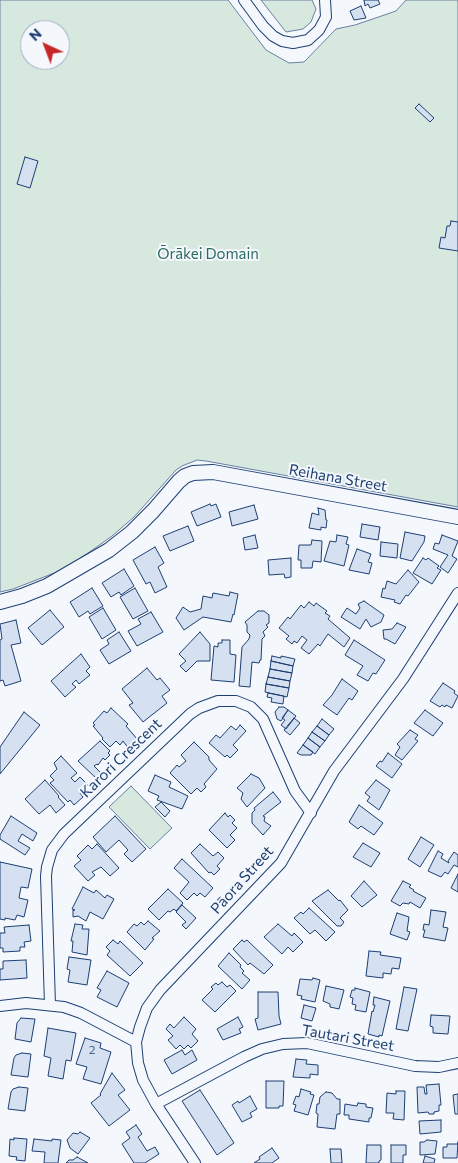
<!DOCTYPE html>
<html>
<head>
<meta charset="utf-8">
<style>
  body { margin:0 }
  #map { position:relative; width:458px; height:1163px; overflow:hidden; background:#f4f7fb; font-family:Commissioner,sans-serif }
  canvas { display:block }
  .north { position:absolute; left:20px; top:20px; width:50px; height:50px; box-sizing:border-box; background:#f4f7fb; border:1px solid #9eadc5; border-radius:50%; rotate:317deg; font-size:14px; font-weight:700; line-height:20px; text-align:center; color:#1d3f73 }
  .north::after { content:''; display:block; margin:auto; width:18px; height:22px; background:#c62828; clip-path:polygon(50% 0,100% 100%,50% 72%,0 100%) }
</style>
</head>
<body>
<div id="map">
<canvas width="458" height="1163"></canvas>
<div class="north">N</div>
</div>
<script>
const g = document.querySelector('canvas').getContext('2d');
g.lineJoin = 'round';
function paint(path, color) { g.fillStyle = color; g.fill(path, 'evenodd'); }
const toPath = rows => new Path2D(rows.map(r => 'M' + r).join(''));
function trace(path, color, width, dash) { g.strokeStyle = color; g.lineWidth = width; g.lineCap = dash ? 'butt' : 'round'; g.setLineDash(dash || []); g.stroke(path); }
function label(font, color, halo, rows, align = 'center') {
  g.font = font + ' Commissioner,sans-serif'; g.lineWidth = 4; g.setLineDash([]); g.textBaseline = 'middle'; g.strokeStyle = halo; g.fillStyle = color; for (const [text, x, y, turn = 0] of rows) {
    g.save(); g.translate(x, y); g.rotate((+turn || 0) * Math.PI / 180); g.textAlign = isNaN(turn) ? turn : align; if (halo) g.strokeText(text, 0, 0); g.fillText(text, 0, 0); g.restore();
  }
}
const green = toPath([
  [0,0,228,0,266,50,289,63,304,62,336,29,355,25,396,11,406,0,458,0,458,507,206,461,197,460,182,466,176,470,134,517,112,536,91,551,62,570,13,589,0,592,0,0],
  [30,30,60,30,60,60,30,60,30,30],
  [261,0,312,0,316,9,311,22,303,29,286,32,261,0],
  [131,786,172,828,150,849,109,807,131,786]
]);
paint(green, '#d7e8df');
trace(green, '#687fa3', 1);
const building = toPath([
  [364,0,378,0,380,4,370,8,368,4,365,6,364,0],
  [361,6,366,18,354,20,350,11,361,6],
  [419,104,434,118,430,122,415,108,419,104],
  [25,157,38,161,30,188,17,184,25,157],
  [451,221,458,222,458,251,439,248,441,237,445,238,447,226,450,226,451,221],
  [210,504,211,506,216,504,221,517,197,526,191,512,210,504],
  [254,505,258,519,232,526,229,512,254,505],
  [318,508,325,510,326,520,327,520,326,528,321,527,321,530,309,528,312,513,319,515,318,508],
  [362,524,380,527,378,540,360,537,362,524],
  [188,526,194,541,170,551,163,536,188,526],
  [405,532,425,536,424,542,412,561,400,558,405,532],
  [255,535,258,548,245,550,243,538,255,535],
  [337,535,348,537,346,544,349,545,344,566,324,561,330,541,336,542,337,535],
  [442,535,458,541,452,556,457,559,448,573,440,567,448,555,433,549,435,543,439,544,442,535],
  [312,540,322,541,321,562,313,561,312,568,301,568,301,560,298,560,299,545,311,545,312,540],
  [381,542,398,544,397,558,380,556,381,542],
  [155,547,164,563,158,567,167,587,155,593,150,582,146,584,133,560,155,547],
  [357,549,371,554,368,562,372,563,369,574,349,570,357,549],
  [291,558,291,577,285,578,284,574,269,575,268,560,291,558],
  [423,558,426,560,428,558,439,566,437,568,441,570,432,584,413,573,423,558],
  [124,569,134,586,121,595,119,592,111,597,102,583,124,569],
  [408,570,419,582,408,596,406,595,400,604,394,602,395,600,381,597,383,588,385,589,387,581,396,584,408,570],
  [92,588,103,606,90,614,88,611,79,617,70,602,92,588],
  [135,588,148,611,133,619,120,597,135,588],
  [230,592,238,594,234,615,233,614,231,622,203,617,184,630,176,618,183,607,190,612,201,609,203,596,212,598,213,593,229,596,230,592],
  [364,601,384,615,381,622,371,627,366,619,360,629,341,617,347,608,356,614,360,608,358,604,364,601],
  [309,602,314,606,316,603,327,611,325,613,330,616,328,619,350,638,344,647,328,634,320,646,318,644,309,654,301,648,307,640,302,636,297,643,294,641,292,644,286,639,289,636,279,628,288,617,290,619,301,605,304,608,309,602],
  [103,608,116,630,102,639,89,617,103,608],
  [50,610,64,627,42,645,28,628,50,610],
  [258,611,264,611,269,615,269,623,266,625,268,627,263,632,265,636,262,639,261,660,260,660,259,663,252,662,250,687,239,686,242,647,249,639,250,635,247,632,247,625,245,622,258,611],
  [151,612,163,632,137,646,128,631,141,624,138,619,151,612],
  [16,620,21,643,11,645,21,681,5,686,3,680,0,681,0,640,2,639,0,624,16,620],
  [397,623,406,627,395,644,386,639,384,639,383,630,392,629,397,623],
  [119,632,131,651,109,664,100,650,109,644,107,640,119,632],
  [200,632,210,644,210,661,197,661,186,672,180,666,186,661,179,654,200,632],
  [222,640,230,640,230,654,236,655,234,682,211,680,214,646,218,647,218,643,222,643,222,640],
  [354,640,385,660,376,674,373,673,368,681,357,675,363,666,345,655,354,640],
  [81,654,90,667,86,671,90,675,79,684,76,680,72,684,76,687,65,697,51,681,81,654],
  [272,656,281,658,281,656,295,659,293,666,271,661,272,656],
  [271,661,293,666,292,673,270,669,271,661],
  [147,668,157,680,160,678,170,690,162,696,167,703,143,722,129,705,133,703,122,689,147,668],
  [270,669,292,673,290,681,268,677,270,669],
  [268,677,290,681,289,688,266,684,268,677],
  [342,679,358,691,352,700,349,698,337,715,323,705,332,695,342,679],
  [443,683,455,691,454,693,458,696,452,708,446,705,445,707,442,705,440,707,430,701,443,683],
  [266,684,289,688,287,697,265,692,266,684],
  [268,693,284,696,283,704,271,702,272,698,267,697,268,693],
  [279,707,284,707,288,710,281,721,277,719,275,712,279,707],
  [111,708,128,724,126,726,138,740,129,749,123,741,120,745,116,741,110,747,102,739,103,738,93,726,95,725,93,723,104,711,107,713,111,708],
  [288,710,296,716,286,729,281,725,285,720,282,718,288,710],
  [425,710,443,723,433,736,414,723,425,710],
  [24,712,40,725,0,774,0,747,24,712],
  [294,718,300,723,290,735,284,730,294,718],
  [322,719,334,729,329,735,317,726,322,719],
  [240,725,246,731,233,745,238,750,230,758,227,755,225,757,209,743,216,735,220,738,231,726,236,730,240,725],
  [317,726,329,735,325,741,312,732,317,726],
  [410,730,418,735,415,739,418,741,402,760,395,755,400,747,397,744,410,730],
  [312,732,325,741,320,747,308,738,312,732],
  [308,738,320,747,315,754,303,745,308,738],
  [100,741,110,751,108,753,110,755,105,760,103,758,98,765,97,764,94,766,102,774,97,779,78,761,100,741],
  [194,742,209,757,209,760,217,769,204,784,206,787,201,792,197,788,191,794,170,773,177,765,179,767,186,761,181,755,194,742],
  [303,745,313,752,311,755,301,755,297,753,303,745],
  [388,753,402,764,392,778,376,766,380,761,382,762,388,753],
  [61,756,77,773,71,778,75,782,80,777,88,785,80,793,83,797,74,805,70,800,68,802,50,783,54,780,50,776,57,769,54,763,61,756],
  [251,774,259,778,265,788,247,807,241,799,243,793,237,788,251,774],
  [155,775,171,782,169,787,188,796,182,809,157,800,159,796,148,791,155,775],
  [45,780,59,796,58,797,65,805,56,813,50,805,39,814,25,799,45,780],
  [376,780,390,790,379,810,367,801,370,797,365,793,376,780],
  [273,792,281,802,263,816,265,817,264,821,271,826,263,835,252,823,252,813,255,810,254,808,273,792],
  [161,802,170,811,165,817,155,807,161,802],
  [359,805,383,823,374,835,361,826,358,829,349,822,359,805],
  [225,813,228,817,230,815,235,820,232,823,237,828,230,835,235,840,227,848,209,830,225,813],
  [11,816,37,833,33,841,22,834,18,841,30,848,25,855,0,839,0,835,11,816],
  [115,816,146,849,132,862,124,854,128,850,119,840,106,852,93,837,115,816],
  [421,837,434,845,420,867,408,859,421,837],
  [363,843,380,853,371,867,353,857,363,843],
  [97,844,119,868,110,876,101,867,92,872,95,875,88,881,74,866,81,860,77,856,88,845,92,849,97,844],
  [200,844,213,856,218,852,224,858,217,866,220,869,214,875,211,872,209,873,191,853,200,844],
  [438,851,443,854,441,858,449,863,448,861,454,852,458,855,458,867,454,865,448,874,445,872,441,877,428,871,438,851],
  [182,859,213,888,205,897,200,893,197,896,194,893,187,900,180,893,189,882,174,868,182,859],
  [0,862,32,869,28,888,21,887,19,898,28,900,24,917,17,915,15,920,5,918,5,920,0,919,0,862],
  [458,874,458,892,451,888,458,874],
  [364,881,377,895,362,907,351,896,364,881],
  [403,881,411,885,409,887,414,890,413,891,426,898,420,908,410,902,409,904,403,903,400,906,391,901,403,881],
  [83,887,94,893,96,890,105,898,107,895,114,899,103,919,90,912,86,921,78,916,73,917,73,910,75,910,72,909,83,887],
  [168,889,183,903,176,911,174,909,170,912,168,911,159,920,148,909,168,889],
  [328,890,339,901,340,900,348,910,340,918,344,922,341,926,337,926,312,901,328,890],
  [182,905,196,918,186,929,182,925,186,922,176,912,182,905],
  [309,908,335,932,326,941,315,930,310,934,294,918,301,912,303,914,309,908],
  [431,910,446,912,443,927,448,928,445,941,423,937,425,930,423,930,424,924,429,925,431,910],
  [397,913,409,917,407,931,410,932,407,940,390,934,397,913],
  [148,921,160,931,152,938,154,939,145,950,127,932,134,924,137,926,141,922,144,925,148,921],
  [75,924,83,925,82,929,89,929,87,955,72,952,73,941,71,941,75,924],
  [278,924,292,936,294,933,303,942,293,952,288,947,282,954,264,937,278,924],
  [29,925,31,941,24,942,25,947,20,947,20,951,3,952,3,948,0,948,0,933,5,933,4,927,29,925],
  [113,940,118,944,120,941,143,963,130,976,107,955,110,951,106,947,113,940],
  [242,940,244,942,247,940,273,965,264,974,250,963,248,965,233,949,242,940],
  [369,951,381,952,380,955,401,958,399,969,392,968,391,974,383,973,383,978,366,976,369,951],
  [229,953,241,965,240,967,244,971,242,973,250,980,242,989,218,966,229,953],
  [69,957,91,960,87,985,68,982,70,970,67,969,69,957],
  [26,960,27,978,0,980,0,969,3,969,3,961,26,960],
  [107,971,129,983,117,1007,97,997,101,990,97,988,107,971],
  [313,978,320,980,315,1002,301,999,302,996,297,995,300,979,312,980,313,978],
  [222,982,227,987,230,985,236,991,215,1012,202,1000,213,989,211,987,216,983,218,985,222,982],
  [326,986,344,990,339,1009,330,1007,330,1004,323,1001,326,986],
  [404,987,417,989,408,1031,396,1029,404,987],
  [355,988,370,992,366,1012,355,1010,356,1005,352,1004,353,998,350,997,352,990,355,990,355,988],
  [258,992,278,992,279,1016,281,1024,258,1030,255,1019,258,1018,258,992],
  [374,997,390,1001,382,1036,379,1035,379,1037,368,1034,372,1011,373,1012,375,1005,373,1005,374,997],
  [304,1005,316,1008,312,1021,301,1018,304,1005],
  [431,1015,450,1016,448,1034,433,1033,433,1027,430,1026,431,1015],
  [184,1017,196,1029,192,1034,198,1041,191,1048,188,1045,184,1049,180,1045,176,1049,168,1040,173,1036,166,1029,170,1024,174,1028,184,1017],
  [238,1017,243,1027,239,1029,241,1033,223,1040,217,1029,238,1017],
  [21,1018,35,1019,31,1042,15,1039,17,1023,21,1018],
  [48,1028,76,1033,71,1061,66,1060,63,1079,48,1076,51,1058,44,1056,48,1028],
  [85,1038,101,1043,100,1048,111,1052,101,1084,83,1079,87,1067,76,1064,85,1038],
  [182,1050,185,1055,192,1050,197,1060,172,1074,164,1060,182,1050],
  [22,1053,31,1054,28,1077,11,1075,14,1058,16,1055,22,1053],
  [296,1059,307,1060,306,1064,318,1065,318,1075,310,1074,310,1078,293,1077,296,1059],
  [112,1073,125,1090,118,1095,130,1110,109,1126,91,1103,101,1095,100,1094,112,1073],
  [266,1081,284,1081,283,1106,279,1106,279,1108,266,1108,266,1081],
  [439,1084,441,1105,439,1105,439,1111,434,1112,434,1114,429,1114,428,1112,418,1113,417,1087,424,1087,425,1094,427,1094,426,1085,439,1084],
  [19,1087,28,1088,25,1111,8,1109,11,1092,13,1089,19,1087],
  [301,1089,311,1092,310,1094,314,1095,308,1115,294,1111,296,1105,293,1104,296,1096,299,1097,301,1089],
  [200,1090,234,1143,217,1155,182,1101,200,1090],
  [396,1091,405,1091,404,1120,393,1119,394,1113,386,1113,387,1093,396,1094,396,1091],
  [326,1092,332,1093,337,1099,340,1099,340,1114,337,1114,335,1129,317,1127,318,1114,316,1113,317,1104,319,1104,320,1097,326,1092],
  [458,1094,458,1114,455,1114,453,1095,458,1094],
  [250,1096,257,1109,250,1113,252,1117,242,1122,232,1105,238,1101,239,1103,250,1096],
  [358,1103,366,1104,366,1107,373,1108,371,1118,369,1118,369,1122,349,1119,349,1115,344,1115,345,1104,357,1106,358,1103],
  [441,1120,441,1132,420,1134,419,1121,441,1120],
  [136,1125,142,1134,138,1137,147,1151,155,1147,159,1154,145,1163,134,1163,122,1144,130,1138,126,1132,136,1125],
  [80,1132,90,1138,78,1154,70,1148,67,1140,73,1133,78,1134,80,1132],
  [14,1138,27,1139,25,1161,16,1160,17,1157,9,1156,10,1139,14,1140,14,1138],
  [34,1139,52,1141,52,1139,61,1140,58,1163,44,1163,45,1152,32,1151,34,1139],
  [427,1140,437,1141,435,1154,420,1155,420,1142,424,1142,427,1140],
  [458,1142,457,1158,443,1158,443,1147,447,1147,447,1144,458,1144,458,1142],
  [367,1145,381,1145,381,1160,379,1161,379,1163,366,1163,367,1145],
  [391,1145,406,1145,406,1155,403,1155,403,1163,391,1163,391,1145],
  [272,1148,279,1158,272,1163,254,1163,260,1159,259,1157,272,1148],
  [330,1149,341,1149,342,1163,331,1163,330,1149],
  [425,1156,435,1159,434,1163,423,1163,425,1156],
  [77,1157,88,1163,66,1163,69,1160,73,1160,77,1157]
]);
paint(building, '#d5e0f0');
trace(building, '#1d3f73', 1);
const street = toPath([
  [244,0,263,26,273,36,282,41,293,43,308,40,319,30,326,17,325,0],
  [50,1005,46,876,47,867,52,850,64,834,190,714,199,708,218,701,236,701,251,707,263,719,295,791,311,813],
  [0,1006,26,1003,64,1007,81,1013,136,1042],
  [156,1104,244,1057,262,1049,283,1044,307,1043,415,1066,439,1067,458,1063],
  [195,1163,156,1104,143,1080,138,1063,136,1042,140,1027,147,1008,160,990,281,863,334,771,403,679,458,593]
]);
const secondary = toPath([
  [0,602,22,596,47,586,109,550,132,532,153,511,179,481,185,476,193,473,213,472,458,517]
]);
trace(street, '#1d3f73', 12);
trace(secondary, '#1d3f73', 16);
trace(street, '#f4f7fb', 10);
trace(secondary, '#f4f7fb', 14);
label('12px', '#4b6792', null, [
  ["2",92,1050]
]);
label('15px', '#2c6c60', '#f4f7fb', [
  ["Ōrākei Domain",208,254]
]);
label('15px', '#1d3f73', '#f4f7fb', [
  ["Reihana Street",338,478,10],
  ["Karori Crescent",121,758,-44],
  ["Pāora Street",242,880,-48],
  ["Tautari Street",348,1038,10]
]);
</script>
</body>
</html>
